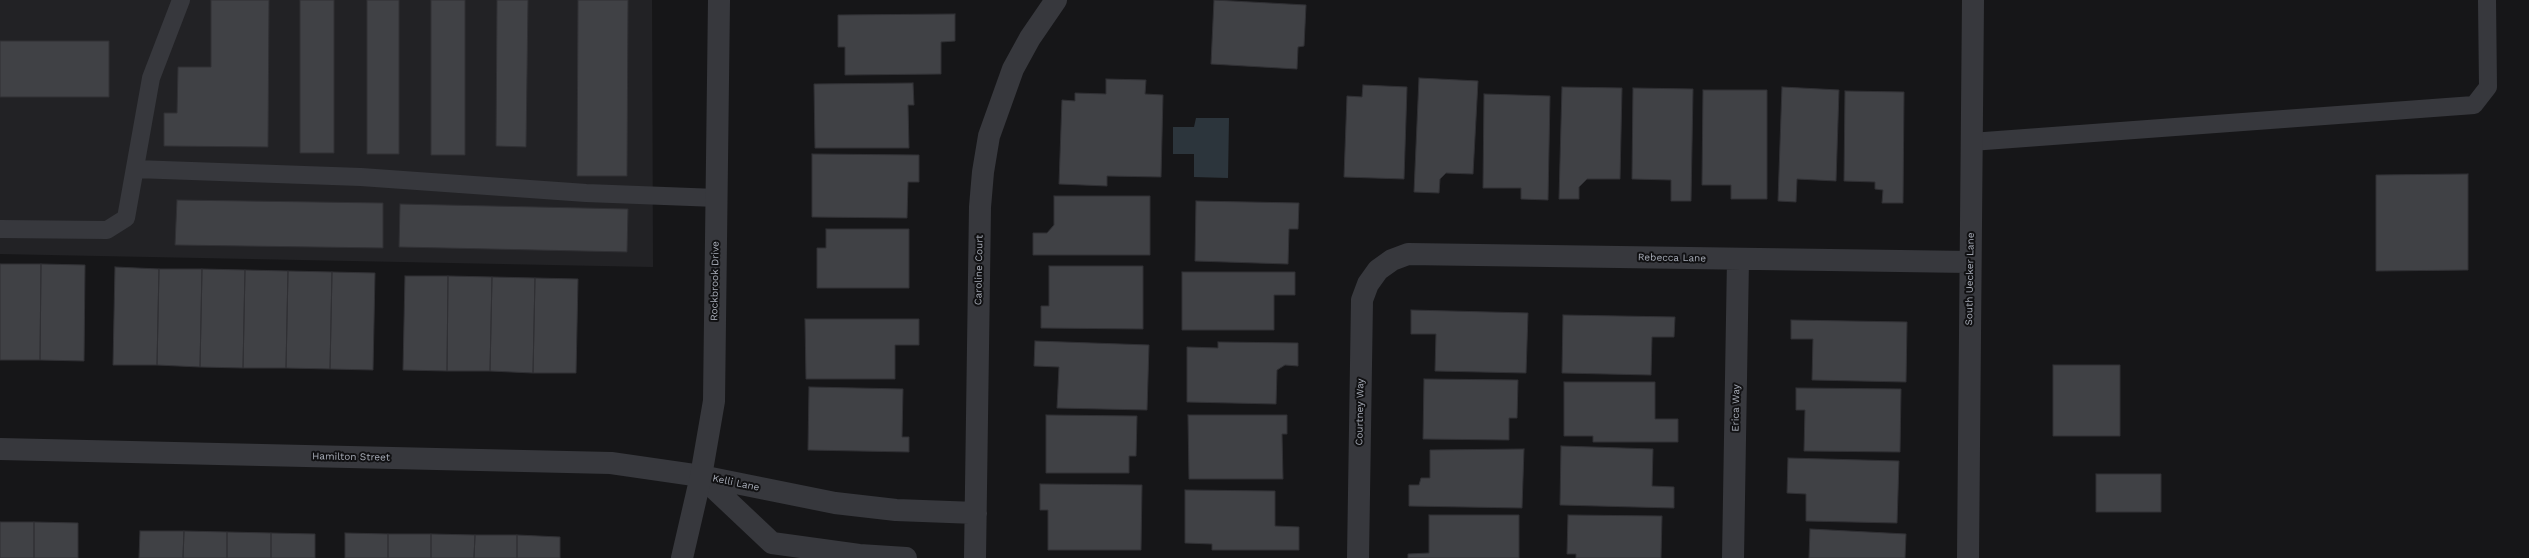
<!DOCTYPE html>
<html>
<head>
<meta charset="utf-8">
<style>
  body { margin:0 }
  canvas { display:block; background:#161618 }
</style>
</head>
<body>
<canvas width="2529" height="558"></canvas>
<script>
const g = document.querySelector('canvas').getContext('2d');
g.lineJoin = 'round';
function paint(path, color) { g.fillStyle = color; g.fill(path, 'evenodd'); }
const toPath = rows => new Path2D(rows.map(r => 'M' + r).join(''));
function trace(path, color, width, dash) { g.strokeStyle = color; g.lineWidth = width; g.lineCap = dash ? 'butt' : 'round'; g.setLineDash(dash || []); g.stroke(path); }
function label(font, color, halo, rows, align = 'center') {
  g.font = font + ' "Work Sans",sans-serif'; g.lineWidth = 4; g.setLineDash([]); g.textBaseline = 'middle'; g.strokeStyle = halo; g.fillStyle = color; for (const [text, x, y, turn = 0] of rows) {
    g.save(); g.translate(x, y); g.rotate((+turn || 0) * Math.PI / 180); g.textAlign = isNaN(turn) ? turn : align; if (halo) g.strokeText(text, 0, 0); g.fillText(text, 0, 0); g.restore();
  }
}
paint(toPath([
  [0,0,652,0,653,267,0,254]
]), '#222225');
paint(toPath([
  [1196,118,1229,118,1228,178,1194,177,1194,154,1173,154,1173,127,1194,127]
]), '#2c353c');
const building = toPath([
  [211,0,269,0,268,147,164,146,164,113,177,113,178,67,211,67,211,0],
  [300,0,334,0,334,153,300,153,300,0],
  [367,0,399,0,399,154,367,154,367,0],
  [431,0,465,0,465,155,431,155,431,0],
  [497,0,528,0,526,147,496,146,497,0],
  [578,0,628,0,627,176,577,176,578,0],
  [1214,0,1306,5,1304,46,1298,47,1297,69,1211,64,1214,0],
  [955,14,955,41,941,42,941,74,845,75,845,47,838,47,838,15,955,14],
  [0,41,109,41,109,97,0,97,0,41],
  [1419,78,1478,81,1473,174,1446,173,1440,179,1439,193,1414,192,1419,78],
  [1106,79,1146,80,1145,94,1163,95,1161,177,1107,176,1107,186,1059,184,1062,100,1075,101,1075,93,1106,94,1106,79],
  [913,83,914,105,908,105,909,148,815,148,814,84,913,83],
  [1363,85,1407,87,1404,179,1344,177,1347,96,1362,97,1363,85],
  [1562,87,1622,88,1620,179,1587,179,1579,187,1579,199,1559,199,1562,87],
  [1782,87,1839,90,1836,181,1797,179,1796,202,1778,201,1782,87],
  [1633,88,1693,89,1691,201,1671,201,1671,180,1632,179,1633,88],
  [1703,90,1767,90,1767,199,1731,199,1731,185,1702,185,1703,90],
  [1845,91,1904,92,1903,203,1882,203,1883,190,1875,189,1875,182,1844,181,1845,91],
  [1484,94,1550,96,1548,200,1521,199,1521,188,1483,188,1484,94],
  [812,154,919,155,919,182,908,182,907,218,812,217,812,154],
  [2468,174,2468,270,2376,271,2376,175,2468,174],
  [1054,196,1150,196,1150,255,1033,255,1033,233,1047,233,1054,225,1054,196],
  [177,200,383,203,383,248,175,245,177,200],
  [1196,201,1299,203,1298,229,1289,229,1288,264,1195,261,1196,201],
  [400,204,628,209,627,252,399,247,400,204],
  [826,229,909,229,909,288,817,288,817,248,826,248,826,229],
  [0,264,41,264,40,360,0,360,0,264],
  [41,264,85,265,84,361,40,360,41,264],
  [1049,266,1143,266,1143,329,1041,328,1041,306,1049,306,1049,266],
  [115,267,159,269,157,365,113,365,115,267],
  [159,269,202,269,200,367,157,365,159,269],
  [202,269,245,270,243,368,200,367,202,269],
  [245,270,288,271,286,368,243,368,245,270],
  [288,271,332,272,330,369,286,368,288,271],
  [332,272,375,273,373,370,330,369,332,272],
  [1182,272,1295,272,1295,295,1274,295,1274,330,1182,330,1182,272],
  [405,276,448,276,447,371,403,370,405,276],
  [448,276,492,277,490,371,447,371,448,276],
  [492,277,535,278,533,373,490,371,492,277],
  [535,278,578,279,576,373,533,373,535,278],
  [1411,310,1528,313,1526,373,1435,371,1436,334,1411,334,1411,310],
  [1563,315,1675,317,1674,337,1652,337,1651,375,1562,373,1563,315],
  [805,319,919,319,919,345,895,345,895,379,806,379,805,319],
  [1791,320,1907,322,1906,382,1812,380,1813,339,1791,339,1791,320],
  [1035,341,1149,345,1147,410,1057,408,1059,367,1034,366,1035,341],
  [1218,342,1298,343,1298,366,1285,365,1277,370,1276,404,1187,402,1187,347,1218,348,1218,342],
  [2053,365,2120,365,2120,436,2053,436,2053,365],
  [1424,379,1518,380,1517,418,1509,418,1509,440,1423,439,1424,379],
  [1564,382,1655,382,1655,419,1678,419,1678,442,1593,442,1593,436,1564,436,1564,382],
  [809,387,903,389,902,437,909,437,909,452,808,450,809,387],
  [1796,388,1901,389,1900,452,1804,451,1805,410,1796,410,1796,388],
  [1046,415,1137,416,1136,456,1129,456,1129,473,1046,473,1046,415],
  [1188,415,1287,415,1287,434,1282,434,1283,479,1189,479,1188,415],
  [1561,446,1653,449,1652,486,1674,487,1674,508,1560,505,1561,446],
  [1524,449,1522,508,1409,506,1409,485,1419,485,1421,478,1430,478,1430,450,1524,449],
  [1788,458,1899,461,1897,523,1806,521,1806,494,1787,493,1788,458],
  [2096,474,2161,474,2161,512,2096,512,2096,474],
  [1040,484,1142,485,1141,550,1048,550,1048,510,1040,510,1040,484],
  [1185,490,1275,491,1275,526,1299,527,1299,550,1212,550,1212,544,1185,543,1185,490],
  [1429,515,1519,515,1519,558,1408,558,1408,554,1429,553,1429,515],
  [1568,515,1662,516,1661,558,1576,558,1576,554,1567,554,1568,515],
  [0,522,34,522,34,558,0,558,0,522],
  [34,522,78,523,78,558,34,558,34,522],
  [1810,529,1906,534,1905,558,1809,558,1810,529],
  [140,531,184,531,183,558,139,558,140,531],
  [184,531,227,532,227,558,183,558,184,531],
  [227,532,271,533,271,558,227,558,227,532],
  [271,533,315,534,315,558,271,558,271,533],
  [345,533,388,534,388,558,345,558,345,533],
  [388,534,431,534,431,558,388,558,388,534],
  [431,534,475,535,474,558,431,558,431,534],
  [475,535,517,535,517,558,474,558,475,535],
  [517,535,560,537,560,558,517,558,517,535]
]);
paint(building, '#404145');
trace(building, '#303034', 1);
trace(toPath([
  [1971,142,2474,105,2488,87,2487,0],
  [135,169,361,177,586,193,717,198],
  [0,229,107,230,126,218,151,78,181,0]
]), '#37383d', 18);
trace(toPath([
  [0,449,611,463,701,476,835,503,896,510,976,513],
  [701,476,772,543,859,555,906,558],
  [975,558,980,207,983,172,989,136,1013,69,1030,38,1056,0],
  [1358,558,1362,300,1368,284,1378,270,1392,260,1408,254,1970,262],
  [1733,558,1738,259],
  [1968,558,1973,0]
]), '#37383d', 22);
trace(toPath([
  [682,558,701,476,714,401,719,0]
]), '#37383d', 22);
label('10px', '#a8adb8', '#111113', [
  ["Rebecca Lane",1672,258,1],
  ["Caroline Court",979,270,-89],
  ["South Uecker Lane",1970,279,-89],
  ["Rockbrook Drive",715,281,-89],
  ["Erica Way",1736,408,-89],
  ["Courtney Way",1360,412,-89],
  ["Hamilton Street",351,457,1],
  ["Kelli Lane",736,483,12]
]);
</script>
</body>
</html>
